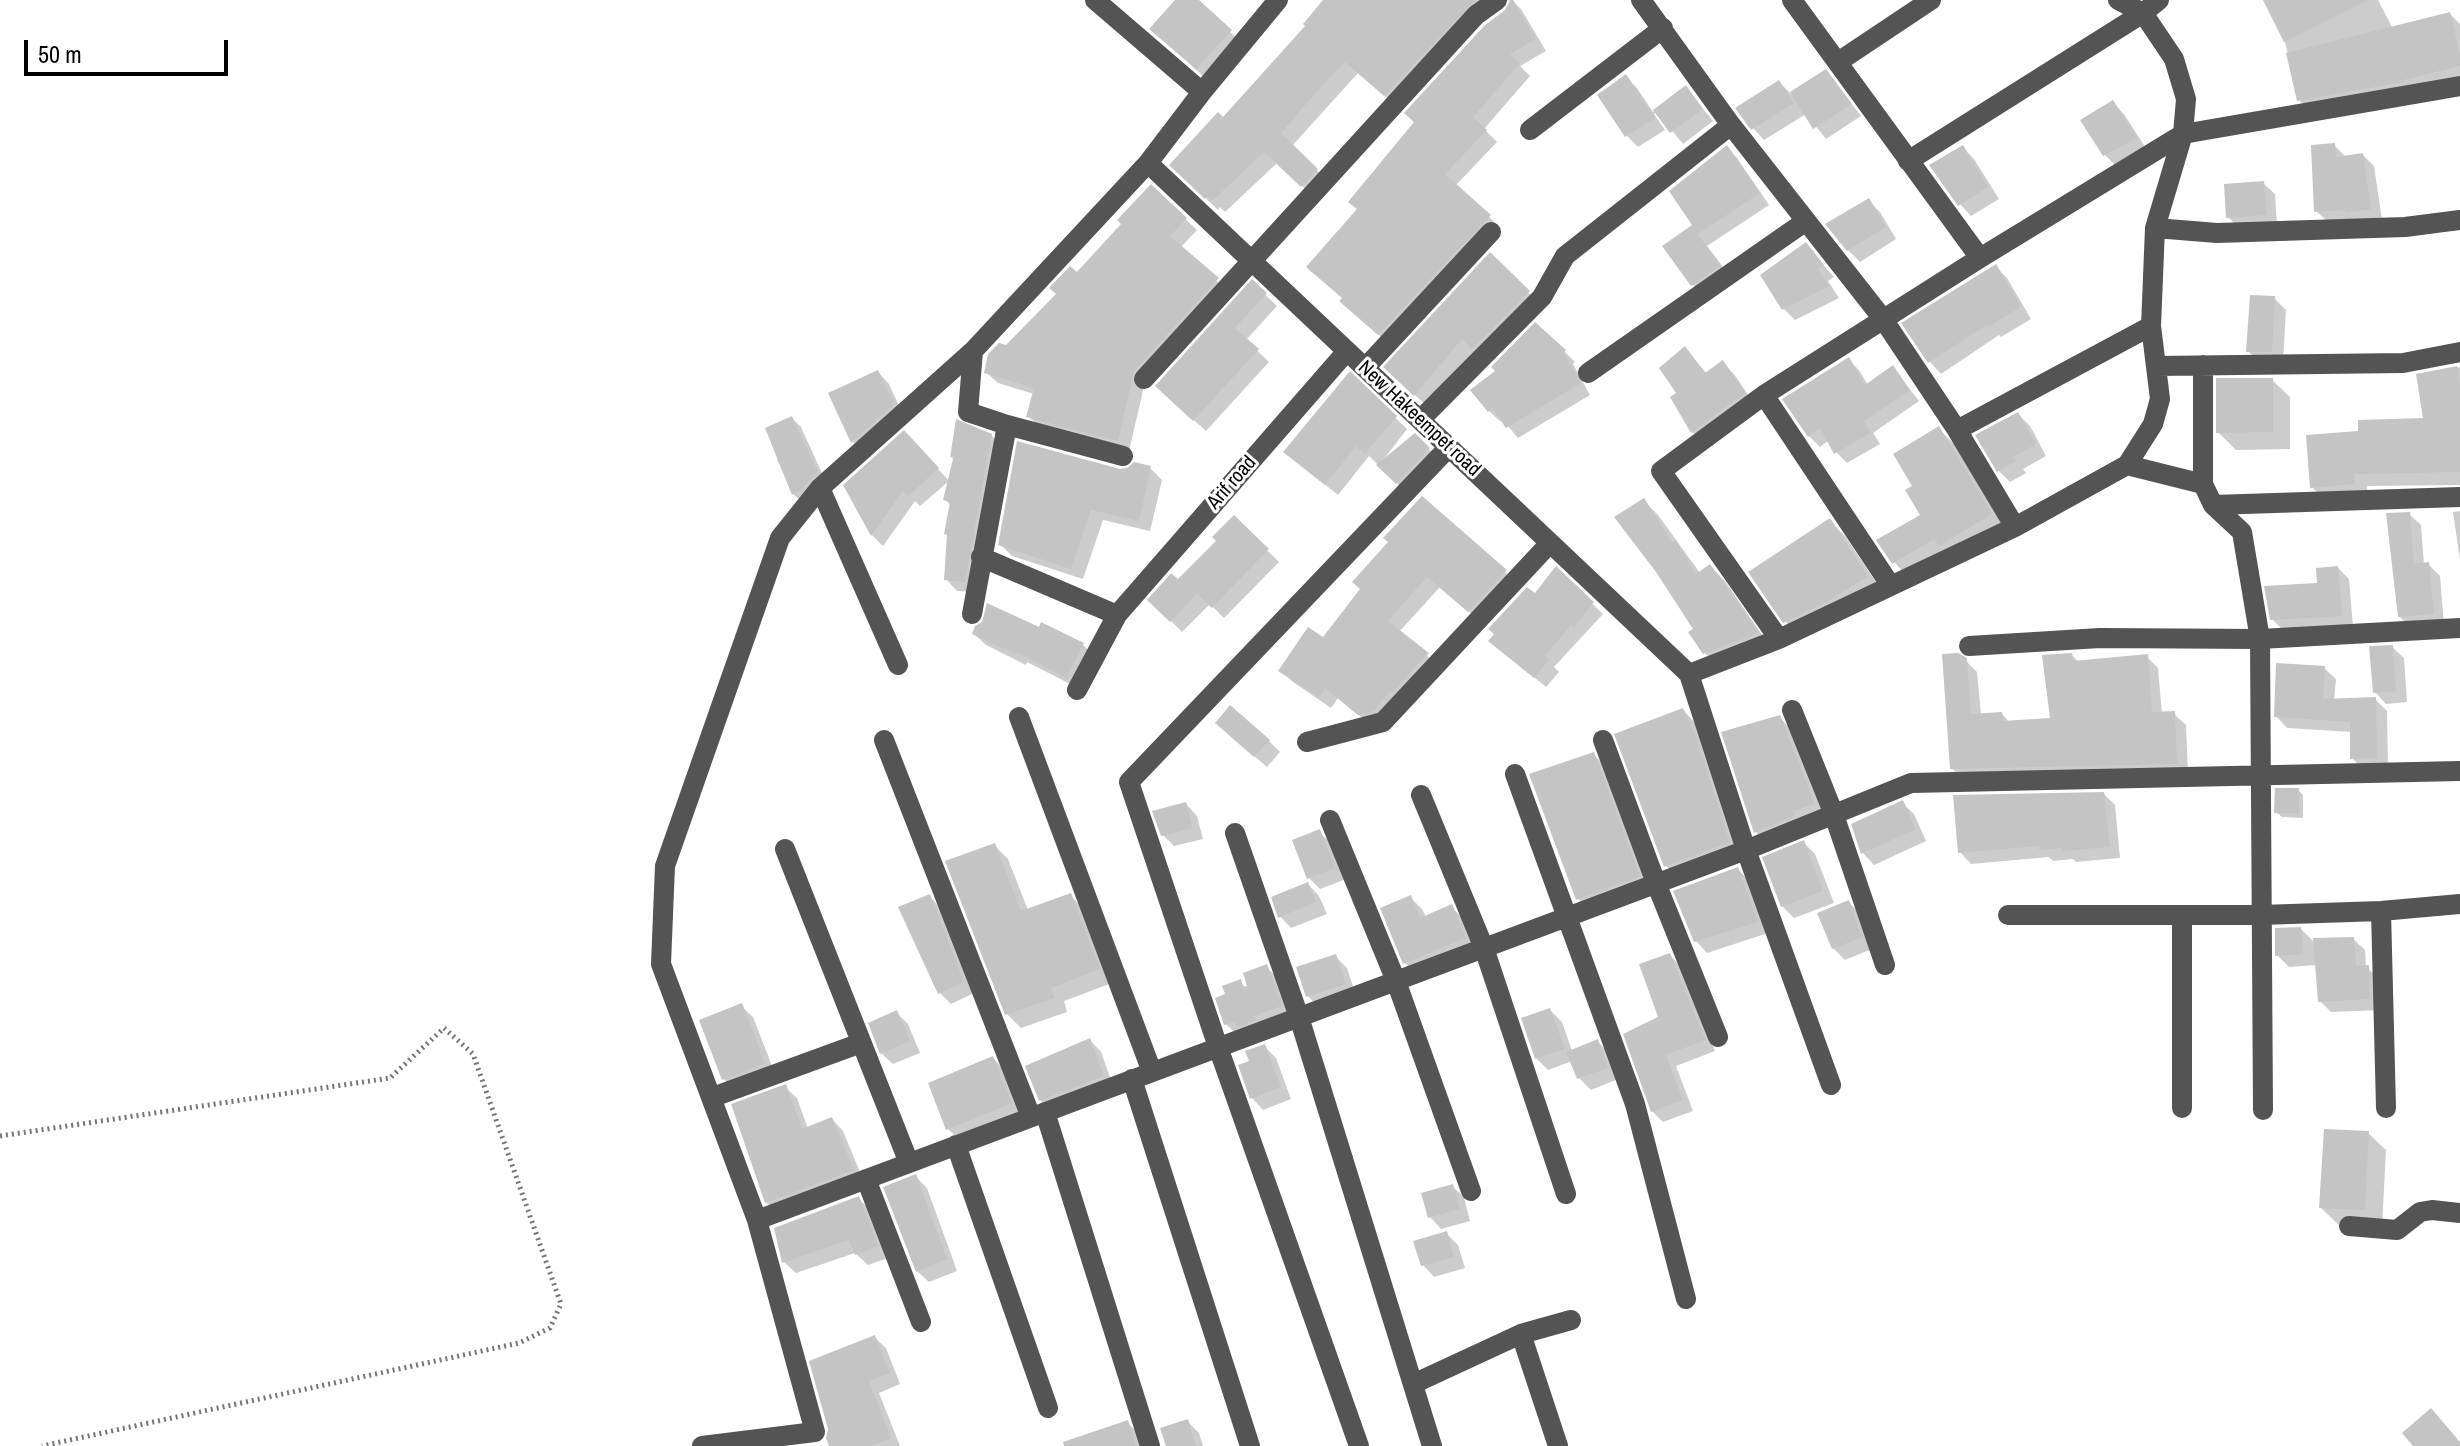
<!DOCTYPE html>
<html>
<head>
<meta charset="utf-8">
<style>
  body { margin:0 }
  #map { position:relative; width:2460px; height:1446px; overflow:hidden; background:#fff; font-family:"Archivo Narrow",sans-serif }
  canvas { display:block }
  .scale { position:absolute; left:24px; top:40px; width:204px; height:36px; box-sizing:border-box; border:4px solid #000; border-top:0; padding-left:10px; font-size:24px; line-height:28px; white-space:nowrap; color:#000; -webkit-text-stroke:6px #fff; paint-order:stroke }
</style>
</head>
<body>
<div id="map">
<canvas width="2460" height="1446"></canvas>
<div class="scale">50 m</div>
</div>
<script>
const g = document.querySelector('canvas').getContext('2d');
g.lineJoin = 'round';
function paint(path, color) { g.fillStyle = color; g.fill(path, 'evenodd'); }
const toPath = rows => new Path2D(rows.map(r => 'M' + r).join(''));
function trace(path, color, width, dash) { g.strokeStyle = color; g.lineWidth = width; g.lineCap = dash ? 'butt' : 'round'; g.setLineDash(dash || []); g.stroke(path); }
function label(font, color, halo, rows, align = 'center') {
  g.font = font + ' "Archivo Narrow",sans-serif'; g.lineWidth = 6; g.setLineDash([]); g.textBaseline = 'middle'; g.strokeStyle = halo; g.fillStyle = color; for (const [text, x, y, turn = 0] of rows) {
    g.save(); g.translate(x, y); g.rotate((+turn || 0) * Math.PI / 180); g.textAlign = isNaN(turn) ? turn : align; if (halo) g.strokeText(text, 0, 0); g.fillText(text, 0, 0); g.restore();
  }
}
paint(toPath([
  [1178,0,1196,0,1248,49,1214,86,1151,29],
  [1326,0,1512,0,1521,9,1546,51,1520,66,1530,76,1484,129,1497,142,1455,186,1501,228,1390,345,1353,312,1359,210,1507,11,1512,0,1503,1,1398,107,1358,73,1292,146,1329,182,1315,198,1277,163,1225,212,1220,207,1218,210,1172,165,1224,120,1307,26],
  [2266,0,2378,0,2393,29,2450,14,2460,24,2460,84,2313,114,2299,100,2284,38],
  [1826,72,1861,116,1826,139,1806,114,1764,140,1753,128,1779,82,1791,94],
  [1625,77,1637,88,1653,112,1686,88,1713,121,1683,144,1657,112,1654,114,1665,130,1638,147,1627,136,1600,95],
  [2112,102,2124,114,2147,150,2116,166,2105,155],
  [2334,145,2346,157,2363,155,2374,166,2382,220,2328,222,2316,211],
  [1962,147,1974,159,1999,199,1971,216,1960,204],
  [1727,148,1737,158,1769,205,1707,246,1730,276,1703,295,1692,284,1695,226],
  [2263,183,2275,194,2277,226,2240,229,2228,217],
  [1151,187,1197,230,1180,248,1228,291,1145,382,1129,451,1040,427,1028,416,1034,394,998,383,986,372,1006,347,1123,224],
  [1868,200,1880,212,1896,239,1860,262,1848,250],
  [1806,245,1834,277,1828,281,1839,298,1795,320,1783,308],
  [1490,255,1544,308,1431,410,1402,383],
  [1996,267,2007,278,2031,319,2001,337,1999,335,1941,374,1930,362,1904,324],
  [1252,282,1277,306,1246,340,1269,362,1206,431,1169,398],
  [2274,298,2286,310,2283,362,2260,363,2248,351],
  [1685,348,1707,374,1722,363,1734,374,1755,405,1704,443,1692,432,1679,393],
  [1565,352,1575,362,1573,364,1590,395,1518,438,1502,419,1500,421,1489,411,1473,390],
  [1848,359,1859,370,1868,385,1893,368,1919,401,1873,433,1880,444,1847,463,1836,452,1829,440,1820,447,1809,436],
  [2460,367,2460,485,2367,486,2368,497,2325,500,2312,487,2360,433,2425,420,2418,375],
  [878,372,889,384,904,417,864,453,853,442,831,394],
  [1350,374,1407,429,1381,463,1415,436,1440,460,1408,494,1369,456,1338,495,1298,463],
  [2272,380,2290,397,2290,449,2236,450,2218,432],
  [2018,414,2030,426,2046,456,2023,469,2026,473,2010,482,1999,471],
  [792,418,801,427,826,482,803,503,793,494,777,459,780,458],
  [958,422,991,435,1003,447,976,592,957,591,946,579,951,506,945,499,954,460,952,458],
  [1939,429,1954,444,2006,530,1909,578,1894,562,1923,516,1915,487],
  [916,444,949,481,920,506,915,501,883,546,872,535,846,485],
  [1150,468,1162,480,1150,531,1103,520,1083,579,1012,556,1000,544,1119,471],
  [1422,499,1517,583,1481,622,1440,587,1399,632,1439,666,1372,726,1338,698,1331,708,1293,682,1281,671,1324,640,1362,589,1391,543],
  [1644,501,1658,515,1700,573,1710,566,1725,581,1771,648,1719,668,1705,653],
  [2460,511,2460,560,2453,512],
  [2409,514,2421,525,2424,565,2428,564,2440,576,2444,625,2411,628,2399,616],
  [1234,518,1279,562,1224,618,1210,604,1182,632,1150,600,1178,582,1219,541],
  [1830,521,1845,536,1882,591,1800,636,1785,621],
  [2338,568,2349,579,2353,627,2283,630,2272,619],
  [1556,569,1603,614,1554,667,1559,672,1546,687,1490,641,1535,596],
  [1040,629,1083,645,1095,656,1078,688,1027,662,1026,665,986,645,974,634],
  [2392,647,2404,658,2407,702,2386,704,2375,692],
  [2072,655,2079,663,2147,657,2158,668,2162,714,2174,714,2186,725,2188,775,1963,780,1952,768,1965,660,1977,672,1981,715,2002,714,2010,723,2052,720],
  [2324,668,2336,679,2334,701,2375,699,2387,711,2388,769,2364,770,2352,758,2352,732,2287,728,2276,716],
  [1683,710,1700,728,1746,860,1683,883,1666,866],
  [1779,717,1794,732,1829,819,1771,847,1756,832],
  [1229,734,1269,741,1280,752,1267,767],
  [1593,754,1611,772,1656,894,1596,916,1578,899],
  [2298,790,2303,795,2303,818,2282,817,2276,812],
  [2104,794,2115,805,2120,858,2076,862,2073,859,2053,861,2049,857,1971,864,1960,852],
  [1902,803,1914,814,1926,841,1874,865,1863,853],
  [1186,804,1197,816,1203,839,1174,846,1163,835],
  [1319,832,1331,843,1346,879,1320,889,1309,878],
  [1804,843,1815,854,1834,903,1794,918,1782,906],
  [994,845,1008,859,1028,910,1071,896,1084,909,1112,983,1064,1001,1067,1012,1021,1028,1007,1014],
  [1738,869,1749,881,1768,933,1707,953,1696,941],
  [1308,884,1319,896,1327,914,1291,928,1280,916],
  [930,897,941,908,974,993,951,1004,940,993],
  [1411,898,1422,909,1426,917,1451,907,1463,918,1476,950,1416,974,1405,963],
  [1849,902,1860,914,1872,949,1845,960,1833,948],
  [2301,929,2316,944,2353,939,2365,950,2366,967,2380,979,2381,1010,2331,1012,2320,1001,2317,965,2289,967,2277,955],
  [1670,955,1680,966,1715,1051,1676,1066,1693,1111,1663,1122,1652,1111],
  [1335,956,1347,968,1356,996,1319,1008,1308,996],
  [1266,967,1278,978,1292,1018,1238,1036,1226,1024,1228,995,1240,982,1246,988],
  [741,1006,753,1017,776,1076,735,1090,724,1079],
  [1550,1010,1562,1022,1572,1051,1597,1041,1609,1053,1618,1079,1591,1090,1579,1078,1572,1061,1548,1070,1536,1058],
  [897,1013,908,1024,920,1053,893,1064,881,1053],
  [1090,1040,1101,1052,1114,1088,1052,1111,1040,1100],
  [1264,1046,1276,1058,1291,1099,1263,1110,1252,1098,1251,1062],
  [993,1058,1010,1076,1028,1121,966,1146,948,1129],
  [785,1087,797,1098,808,1129,832,1119,843,1131,864,1182,778,1214,766,1202],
  [2368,1133,2386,1150,2382,1227,2339,1225,2321,1208],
  [916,1177,927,1188,957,1271,929,1282,917,1271],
  [1452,1186,1464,1197,1470,1221,1441,1229,1430,1217],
  [858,1198,870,1210,888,1258,868,1265,855,1253,796,1273,784,1262],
  [1446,1233,1458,1245,1465,1268,1434,1277,1423,1265],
  [874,1337,886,1348,900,1384,879,1393,900,1446,831,1446,830,1428],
  [1187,1421,1199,1433,1203,1446,1168,1446],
  [1128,1423,1139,1434,1143,1446,1098,1446]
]), '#0003');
paint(toPath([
  [1175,0,1199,0,1232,30,1196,69,1149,29],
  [1323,0,1475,0,1384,96,1345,62,1320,88,1281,133,1318,169,1301,187,1264,152,1212,201,1207,196,1205,199,1169,165,1218,112,1223,117,1305,26,1303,24],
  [1510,0,1513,0,1536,39,1510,54,1520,63,1473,117,1487,130,1445,174,1491,215,1378,335,1339,301,1342,298,1306,267,1357,209,1348,202,1414,122,1404,113,1485,25,1505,10],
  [2263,0,2368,0,2284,42],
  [2450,12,2460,54,2460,66,2404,80,2404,82,2297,101,2286,53],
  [1826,69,1852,104,1813,129,1790,92],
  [1626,74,1655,118,1625,137,1597,95],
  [1779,80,1794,103,1751,130,1735,108],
  [1686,85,1703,109,1670,133,1653,110],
  [2113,100,2137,138,2103,156,2080,120],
  [2335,143,2336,157,2363,153,2371,209,2345,213,2345,210,2314,212,2311,145],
  [1727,145,1760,193,1698,234,1720,265,1691,286,1662,246,1692,225,1669,191],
  [1963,145,1988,187,1958,206,1929,165],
  [2264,181,2267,215,2226,218,2224,184],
  [1151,184,1187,218,1170,236,1219,278,1134,371,1118,441,1026,417,1034,388,984,373,988,354,999,343,1006,345,1056,294,1049,288,1070,266,1077,272,1121,224,1117,220],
  [1869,198,1886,227,1847,251,1825,224],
  [1806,242,1824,265,1818,269,1829,286,1782,310,1760,275],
  [1490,252,1530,291,1472,349,1462,339,1414,396,1383,367],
  [1996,264,2021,307,1988,327,1987,325,1928,363,1901,323],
  [1252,279,1267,293,1235,328,1259,349,1193,421,1155,386],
  [2250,295,2275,296,2272,352,2246,352],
  [1535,322,1566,350,1564,353,1581,383,1506,428,1492,408,1488,412,1470,390,1495,371,1491,367],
  [1685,346,1705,373,1723,360,1745,393,1691,433,1670,397,1676,393,1659,368],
  [1849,357,1865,385,1893,365,1910,390,1864,421,1871,433,1834,454,1820,428,1808,437,1782,399],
  [2457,366,2460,383,2460,472,2354,474,2355,484,2310,488,2306,435,2358,431,2358,420,2423,418,2416,374],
  [878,370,894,404,851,443,828,393],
  [1350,371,1397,416,1365,454,1356,446,1325,485,1283,452],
  [2216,378,2273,378,2273,432,2216,433],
  [2018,412,2036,444,2013,457,2016,461,1997,472,1975,435],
  [792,416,818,472,801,490,792,495,765,428],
  [956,419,992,434,965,582,944,580,947,535,944,534,950,502,943,500,954,455,950,458],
  [1939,426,1992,514,1939,546,1934,539,1892,564,1876,540,1920,515,1905,490,1912,486,1893,454],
  [904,430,939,468,908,496,903,491,871,536,843,485],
  [1415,433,1430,448,1396,484,1376,465],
  [1017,441,1120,469,1127,468,1134,462,1151,466,1139,521,1091,510,1071,569,998,545],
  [1422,496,1507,570,1468,612,1427,577,1388,621,1429,653,1392,693,1390,691,1374,711,1358,715,1325,688,1319,697,1278,671,1308,627,1323,637,1360,589,1352,582,1388,542,1383,538],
  [1644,498,1672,542,1676,540,1696,574,1710,564,1759,633,1703,654,1688,632,1693,629,1656,572,1614,517],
  [2410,512,2414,564,2429,562,2434,614,2398,617,2386,513],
  [1234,515,1269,549,1212,608,1197,594,1170,622,1147,600,1171,573,1178,579,1216,541,1212,537],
  [1830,518,1868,576,1827,602,1783,623,1748,572],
  [1556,566,1594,602,1574,627,1571,625,1545,656,1549,660,1534,678,1488,641,1494,634,1488,629,1527,587,1535,593],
  [2338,566,2342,616,2270,620,2264,586,2317,583,2316,568],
  [987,603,1039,627,1041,622,1084,643,1066,678,1016,652,1015,654,972,634,975,626,982,622],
  [2393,645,2396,691,2373,693,2369,646],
  [1958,653,1967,658,1971,714,2002,712,2003,721,2050,718,2042,655,2072,653,2073,661,2148,654,2152,712,2175,711,2177,764,1950,769,1942,654],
  [2276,663,2325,666,2323,699,2376,697,2377,758,2350,759,2350,722,2274,717],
  [1230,705,1270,740,1254,757,1215,723],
  [1683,708,1697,740,1730,842,1664,867,1614,734],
  [1780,715,1815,804,1793,811,1795,816,1754,833,1721,732],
  [1594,752,1640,876,1576,900,1529,774],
  [2275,788,2299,788,2299,813,2274,813],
  [2104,792,2110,847,2062,851,2062,848,2039,850,2039,846,1958,853,1953,795],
  [1903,800,1916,829,1861,854,1851,824],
  [1186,802,1193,828,1161,836,1152,811],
  [1320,829,1335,868,1307,879,1292,840],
  [1804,840,1823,891,1781,907,1762,857],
  [995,843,1021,911,1071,893,1100,969,1051,988,1055,998,1005,1015,945,861],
  [1738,867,1758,922,1694,942,1673,891],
  [1308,882,1316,902,1278,918,1271,897],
  [930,894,964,982,938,994,898,907],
  [1411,895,1420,918,1452,904,1466,938,1403,964,1380,908],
  [1849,900,1862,937,1832,949,1817,913],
  [2301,927,2303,954,2275,956,2275,928],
  [2354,937,2356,966,2369,965,2370,999,2318,1002,2313,938],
  [1670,953,1705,1040,1666,1055,1683,1100,1651,1112,1623,1034,1658,1017,1639,964],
  [1336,954,1346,984,1306,997,1296,967],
  [1267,964,1282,1006,1254,1016,1256,1020,1237,1027,1235,1022,1224,1025,1215,998,1225,994,1222,986,1241,979,1243,987,1247,986,1243,973],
  [742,1003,765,1064,722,1080,699,1020],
  [1550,1008,1565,1049,1535,1059,1521,1018],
  [897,1010,910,1041,880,1054,868,1023],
  [1090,1038,1104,1076,1039,1101,1025,1066],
  [1598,1039,1608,1068,1577,1079,1566,1052],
  [1265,1044,1281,1087,1250,1099,1238,1065,1249,1061,1245,1051],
  [993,1056,1012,1103,946,1130,928,1083],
  [786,1084,802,1129,832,1117,854,1170,765,1203,731,1104],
  [2324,1129,2369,1131,2365,1210,2319,1208],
  [916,1174,947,1259,916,1272,883,1187],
  [1453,1184,1460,1209,1428,1218,1421,1193],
  [859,1196,878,1246,855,1255,849,1240,782,1263,774,1228],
  [1447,1231,1454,1257,1421,1266,1413,1241],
  [875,1335,890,1373,869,1381,891,1438,871,1446,829,1446,826,1438,828,1429,809,1361],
  [2431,1408,2460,1442,2460,1446,2413,1446,2402,1433],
  [1188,1419,1196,1446,1166,1446,1160,1428],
  [1128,1420,1136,1446,1064,1446,1063,1442]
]), '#c4c4c4');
trace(toPath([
  [0,1136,390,1078,444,1028,473,1054,561,1304,550,1328,519,1343,42,1446]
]), '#767676', 5, [2, 4]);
trace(toPath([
  [1095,0,1202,92],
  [1641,0,1731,125,1883,319,1957,430,2015,527],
  [1792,0,1980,258],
  [1838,62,1931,0],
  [1530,130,1663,28],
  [1908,161,2143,13,2159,0],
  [1148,163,1689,674,1746,850,1831,1085],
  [2155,228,2217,233,2405,227,2460,220],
  [973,351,968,412,1007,425,1123,456],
  [2203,365,2203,484,2213,505,2242,532,2260,639,2263,1110],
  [2157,366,2403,363,2460,352],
  [1365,368,1491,232],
  [1588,373,1806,221],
  [1144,379,1476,15,1497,0],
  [1764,395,1891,586],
  [1420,420,1542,297,1565,256,1731,125],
  [1957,430,2151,326],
  [2127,465,2203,484],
  [820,488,898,665],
  [2213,505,2460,497],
  [981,557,1117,615],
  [972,614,1007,425],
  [1779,639,1661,471,1764,395,1980,258,2183,134,2460,86],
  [1969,646,2100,638,2260,639,2460,628],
  [1689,674,1779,639,2015,527,2127,465,2153,424,2160,399,2151,326,2155,228,2183,134,2186,99,2174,59,2143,13,2118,0],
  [1077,690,1117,615,1347,351],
  [1792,710,1833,812,1885,965],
  [1019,717,1152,1072],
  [884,740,1031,1117],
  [1603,740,1656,883,1718,1037],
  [1307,742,1383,722,1550,543],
  [1515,774,1635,1104,1686,1299],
  [1421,795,1484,948,1566,1194],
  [1330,820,1396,981,1471,1191],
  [1235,833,1299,1017,1432,1446],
  [785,849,909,1163],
  [2381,911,2386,1108],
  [2008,915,2261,915,2381,911,2460,904],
  [2182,916,2182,1108],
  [1132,1079,1250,1446],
  [713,1097,861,1043],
  [1045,1112,1150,1446],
  [956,1145,1048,1408],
  [866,1179,921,1322],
  [757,1220,1746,850,1911,783,2460,771],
  [2349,1226,2397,1230,2420,1212,2432,1210,2460,1213],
  [1521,1334,1558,1446],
  [1413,1384,1521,1334,1571,1320],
  [702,1446,815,1432,757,1220,661,964,665,866,780,538,820,488,973,351,1148,163,1202,92,1278,0],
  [1359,1446,1218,1047,1129,782,1449,447]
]), '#545454', 20);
label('20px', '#000', '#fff', [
  ["New Hakeempet road",1419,419,43],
  ["Arif road",1232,483,-49]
]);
</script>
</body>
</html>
